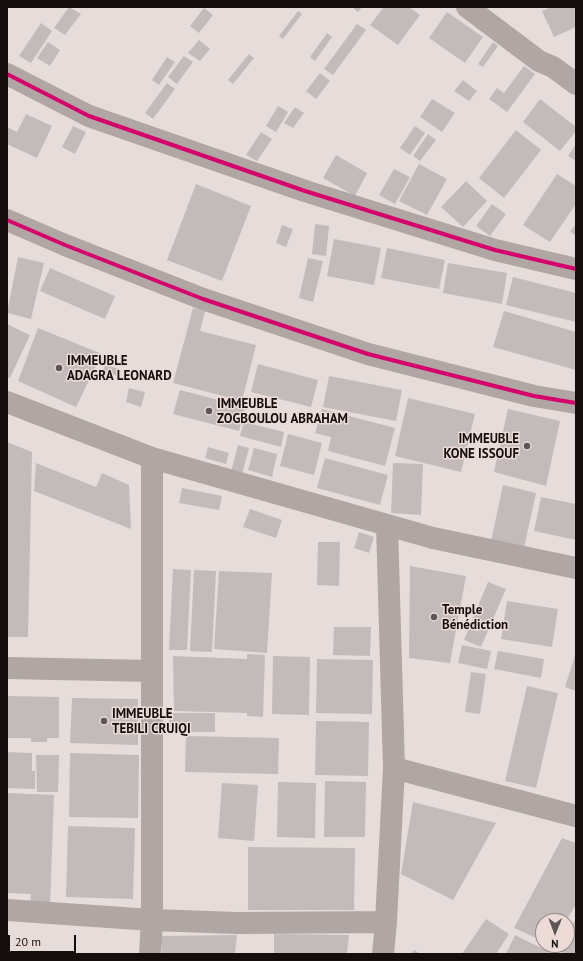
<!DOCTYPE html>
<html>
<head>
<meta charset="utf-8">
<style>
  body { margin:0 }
  #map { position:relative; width:583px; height:961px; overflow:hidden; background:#e6ddda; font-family:"PT Sans",sans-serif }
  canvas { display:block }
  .frame { position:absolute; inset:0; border:8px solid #130e0c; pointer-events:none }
  .north { position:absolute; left:535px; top:913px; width:40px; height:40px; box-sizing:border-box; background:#ebdad5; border:1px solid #958885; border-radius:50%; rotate:181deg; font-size:11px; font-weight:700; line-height:16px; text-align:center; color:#130e0c }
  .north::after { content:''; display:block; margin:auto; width:14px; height:18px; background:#5d5654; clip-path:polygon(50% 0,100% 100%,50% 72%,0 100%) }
  .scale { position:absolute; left:8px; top:935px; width:68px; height:18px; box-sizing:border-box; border:2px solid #130e0c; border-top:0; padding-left:5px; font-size:12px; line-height:14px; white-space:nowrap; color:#130e0c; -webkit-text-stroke:3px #ebdad5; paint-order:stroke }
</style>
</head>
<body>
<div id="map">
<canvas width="583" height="961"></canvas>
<div class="frame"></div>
<div class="north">N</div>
<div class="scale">20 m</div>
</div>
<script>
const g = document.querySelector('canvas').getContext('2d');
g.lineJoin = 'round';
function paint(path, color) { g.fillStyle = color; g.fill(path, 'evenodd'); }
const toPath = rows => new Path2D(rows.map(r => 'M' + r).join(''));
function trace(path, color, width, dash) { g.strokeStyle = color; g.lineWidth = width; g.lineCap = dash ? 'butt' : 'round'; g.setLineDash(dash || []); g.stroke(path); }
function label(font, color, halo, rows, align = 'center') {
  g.font = font + ' "PT Sans",sans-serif'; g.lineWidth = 3; g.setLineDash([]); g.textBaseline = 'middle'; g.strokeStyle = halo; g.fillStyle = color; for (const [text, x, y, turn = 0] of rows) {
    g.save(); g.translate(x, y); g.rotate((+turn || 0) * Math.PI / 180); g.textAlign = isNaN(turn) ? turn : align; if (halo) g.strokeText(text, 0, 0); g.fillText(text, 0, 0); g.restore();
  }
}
paint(toPath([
  [69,7,81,14,65,35,54,28],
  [352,7,362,7,358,12],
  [384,7,409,7,420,15,398,45,370,25],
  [551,7,576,7,576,27,554,37,542,11],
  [204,8,213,15,199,33,190,26],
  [298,11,302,14,283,39,279,36],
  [447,12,483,37,465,63,429,38],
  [41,23,52,31,31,63,19,56],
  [357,24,366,30,333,75,324,69],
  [327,33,332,37,315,61,310,57],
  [199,40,210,49,200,61,188,53],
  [48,42,60,50,50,66,37,58],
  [493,42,498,46,483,67,478,64],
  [249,54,254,58,233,84,228,80],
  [184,56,193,62,177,84,168,77],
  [167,57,175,62,159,85,152,80],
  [524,66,535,74,507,112,489,99,497,88,504,93],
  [320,73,330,81,316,99,306,91],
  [463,80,477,91,469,101,454,91],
  [167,83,175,89,153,119,145,113],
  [432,99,455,113,442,132,420,117],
  [540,99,576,127,576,131,560,151,523,122],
  [278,106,288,112,276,132,266,126],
  [295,107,304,113,293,128,284,123],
  [26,114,52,126,37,158,7,144,7,127,17,132],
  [73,126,86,132,75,154,62,147],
  [415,126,425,133,410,155,400,148],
  [516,130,541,150,504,198,479,178],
  [261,132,272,139,257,161,246,155],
  [428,134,436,140,420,161,413,156],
  [576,144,576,161,568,156],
  [336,155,367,173,355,196,323,178],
  [419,164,447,179,427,215,399,201],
  [394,169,410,177,395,204,379,195],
  [557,174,576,186,576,204,550,242,523,225],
  [466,181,487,201,463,227,441,207],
  [196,184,251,206,222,281,167,260],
  [492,204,506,214,490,236,476,226],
  [315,224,329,226,326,256,312,254],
  [282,225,293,229,286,247,276,243],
  [576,225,576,236,570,231],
  [334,239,381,248,374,285,327,276],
  [387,248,445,260,439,289,381,278],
  [18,257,44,263,31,319,7,313],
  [308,258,323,261,313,302,299,298],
  [448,263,507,273,502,304,443,293],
  [50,268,115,296,105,319,40,291],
  [513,277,576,293,576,322,506,305],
  [193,308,205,311,200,331,256,345,242,401,173,383],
  [504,311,576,332,576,370,493,347],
  [7,324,30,335,10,378,7,377],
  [38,328,102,354,76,407,18,381],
  [258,364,318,380,311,407,251,392],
  [105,365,120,369,118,376,103,372],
  [329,376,402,390,396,421,323,407],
  [129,388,145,392,141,407,126,402],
  [180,390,245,407,239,431,173,414],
  [408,398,475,414,461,472,395,456],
  [322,409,395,428,385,466,328,451,331,437,315,433],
  [508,409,560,421,546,486,494,472],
  [244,422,284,432,281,447,240,436],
  [288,434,322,443,314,475,280,466],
  [7,442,32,452,28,637,7,637],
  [238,445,249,448,242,474,231,472],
  [208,447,229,453,226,464,205,458],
  [254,448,277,454,272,477,248,470],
  [325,458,388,475,380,505,317,488],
  [36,463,96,487,102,473,129,485,131,529,34,491],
  [393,463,423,464,421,515,391,513],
  [503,485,536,493,524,548,491,541],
  [182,488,222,496,219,510,179,503],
  [541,497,576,504,576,540,534,531],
  [250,509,282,520,276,538,243,527],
  [359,532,374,537,369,553,354,548],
  [318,542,340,542,339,586,317,585],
  [410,566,466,576,450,663,409,658],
  [173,569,191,570,187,650,169,650],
  [194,570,216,571,212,652,190,651],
  [219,571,272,573,267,653,214,649],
  [488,582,506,589,481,647,464,640],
  [507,601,558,609,552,647,501,639],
  [334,627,371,627,370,656,333,655],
  [462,645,491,651,487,669,458,663],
  [498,651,544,659,541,678,494,669],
  [576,652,576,691,565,687],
  [247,654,265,655,263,717,247,716,247,713,174,711,173,656,247,659],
  [273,656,310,657,309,715,272,714],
  [317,659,373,660,372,714,316,713],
  [471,672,486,674,480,714,465,712],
  [527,686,558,693,536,788,505,781],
  [7,696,59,697,59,738,47,738,47,742,31,742,31,738,7,738],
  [72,698,138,699,138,745,70,743],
  [173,713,215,713,215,732,169,732,169,720,173,720],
  [316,721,369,722,368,776,315,775],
  [186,736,279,738,278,774,185,772],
  [7,752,32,753,32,771,35,771,35,789,7,788],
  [70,753,139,755,138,818,69,817],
  [36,755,59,755,58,792,37,792],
  [325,781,366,782,365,837,324,837],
  [278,782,316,783,315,838,277,837],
  [222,783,258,785,254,841,218,838],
  [7,793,54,795,50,907,30,906,31,894,7,893],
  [413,802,496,823,453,900,401,874],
  [68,826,135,828,133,899,66,897],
  [562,838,576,843,576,904,566,921,543,921,543,941,514,928],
  [248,847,355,848,354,910,248,910],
  [576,918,576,954,565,954,558,950,561,945,567,945,567,935],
  [486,919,509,934,496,954,462,954],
  [274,934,349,935,347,954,274,954],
  [237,935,235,954,162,954,161,936],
  [515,935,553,954,506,954],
  [414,950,421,954,411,954]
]), '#c3bbb9');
trace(toPath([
  [467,7,539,61,553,67,576,84],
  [7,74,89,116,305,191,495,250,576,269],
  [7,220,65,245,203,299,368,354,534,396,576,403],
  [7,402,152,458,433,538,576,568],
  [7,668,151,671],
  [394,768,576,816],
  [7,910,152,920,237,923,386,922,383,954],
  [386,922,394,768,387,525],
  [150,954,152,920,152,458]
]), '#b0a6a3', 22);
trace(toPath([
  [7,74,89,116,305,191,495,250,576,269],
  [7,220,65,245,203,299,368,354,534,396,576,403]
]), '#d6006c', 4);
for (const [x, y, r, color] of [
  [59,368,4,"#5d5654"],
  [209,411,4,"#5d5654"],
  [527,446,4,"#5d5654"],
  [434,617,4,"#5d5654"],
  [104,721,4,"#5d5654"]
]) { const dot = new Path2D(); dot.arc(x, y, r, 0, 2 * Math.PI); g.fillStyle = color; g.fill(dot); trace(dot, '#ebdad5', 1.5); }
label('bold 13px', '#130e0c', '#ebdad5', [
  ["IMMEUBLE",67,361],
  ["ADAGRA LEONARD",67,376],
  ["IMMEUBLE",217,404],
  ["ZOGBOULOU ABRAHAM",217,419],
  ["IMMEUBLE",519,439,"right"],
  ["KONE ISSOUF",519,454,"right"],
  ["Temple",442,610],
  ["Bénédiction",442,625],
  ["IMMEUBLE",112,714],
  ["TEBILI CRUIQI",112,729]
], 'left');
</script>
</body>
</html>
